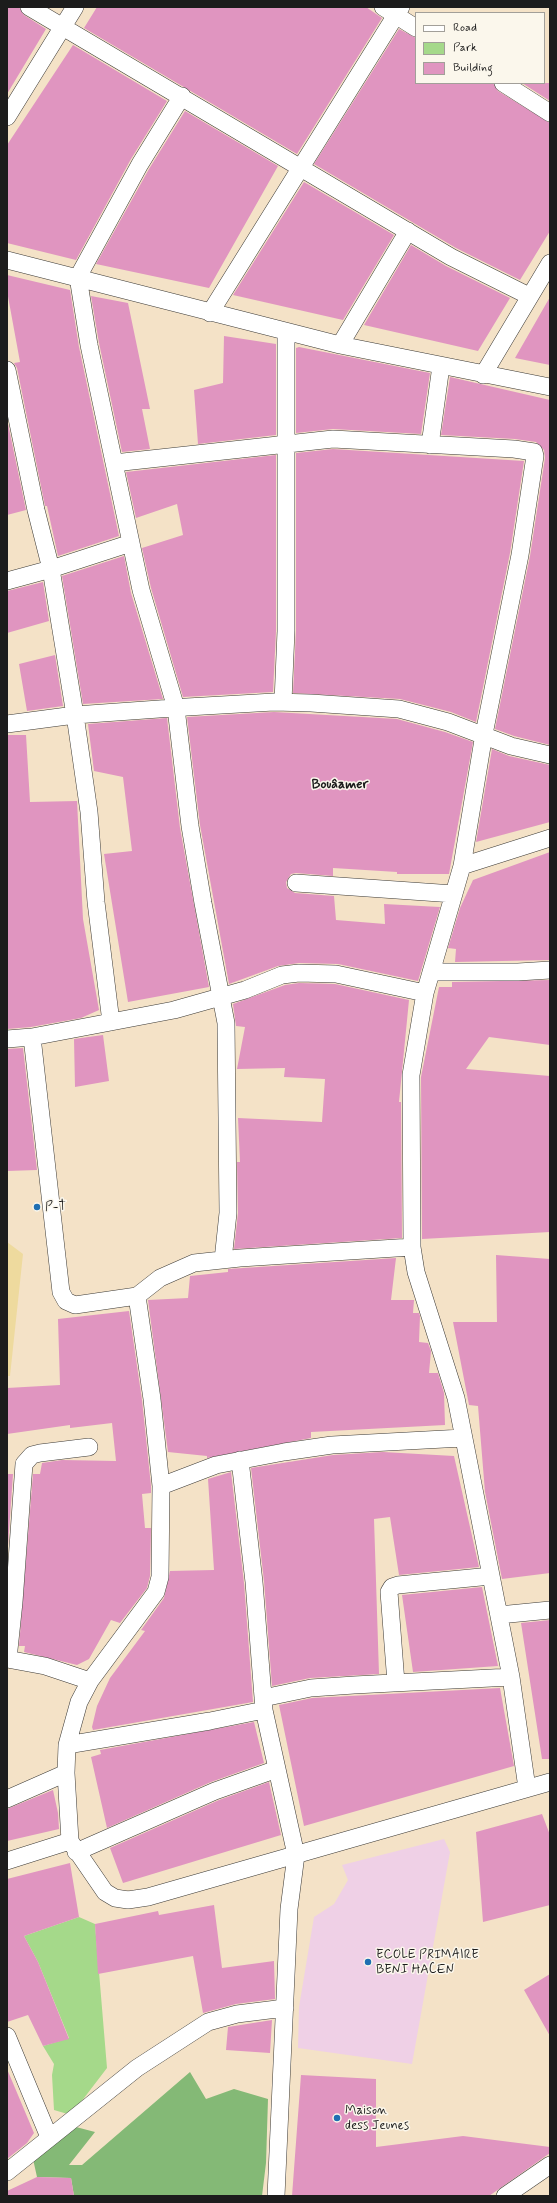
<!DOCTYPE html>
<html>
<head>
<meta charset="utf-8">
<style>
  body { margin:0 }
  #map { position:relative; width:557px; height:2203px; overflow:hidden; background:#f4e2c7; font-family:Mynerve,sans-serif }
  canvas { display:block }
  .frame { position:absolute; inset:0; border:8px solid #1c1c1c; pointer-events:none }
  .legend { position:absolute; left:415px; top:12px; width:130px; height:72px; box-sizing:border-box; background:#fbf7ec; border:1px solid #a29f99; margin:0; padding:5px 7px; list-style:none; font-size:12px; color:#1c1c1c }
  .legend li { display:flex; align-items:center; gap:8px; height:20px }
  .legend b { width:20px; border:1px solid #a29f99 }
</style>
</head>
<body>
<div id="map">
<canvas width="557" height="2203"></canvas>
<div class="frame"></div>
<ul class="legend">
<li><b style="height:5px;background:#fff"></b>Road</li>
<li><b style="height:11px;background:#a5d98a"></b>Park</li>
<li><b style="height:11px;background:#e095c0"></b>Building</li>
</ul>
</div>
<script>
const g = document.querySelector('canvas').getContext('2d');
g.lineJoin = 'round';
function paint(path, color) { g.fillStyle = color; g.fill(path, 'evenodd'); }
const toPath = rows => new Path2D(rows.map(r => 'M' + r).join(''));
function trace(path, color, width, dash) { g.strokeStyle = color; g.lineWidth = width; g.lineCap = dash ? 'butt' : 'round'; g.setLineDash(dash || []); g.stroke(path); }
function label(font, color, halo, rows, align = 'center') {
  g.font = font + ' Mynerve,sans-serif'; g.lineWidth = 3; g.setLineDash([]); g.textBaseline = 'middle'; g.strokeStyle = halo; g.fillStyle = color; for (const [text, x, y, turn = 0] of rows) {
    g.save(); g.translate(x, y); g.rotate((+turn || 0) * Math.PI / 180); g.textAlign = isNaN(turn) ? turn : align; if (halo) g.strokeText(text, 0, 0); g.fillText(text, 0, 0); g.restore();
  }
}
paint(toPath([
  [444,1839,450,1852,412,2064,298,2048,299,2007,314,1917,334,1904,348,1880,342,1865]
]), '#efd0e6');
paint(toPath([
  [79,1917,95,1924,107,2068,71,2115,54,2110,52,2075,54,2064,43,2046,69,2038,38,1962,24,1936]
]), '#a5d98a');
paint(toPath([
  [190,2072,206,2099,234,2089,268,2099,266,2163,262,2196,74,2196,71,2178,37,2177,33,2159,76,2127,95,2132,69,2165,82,2165]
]), '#84b976');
paint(toPath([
  [7,1242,23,1254,10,1376,7,1376]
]), '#eeda9e');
paint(toPath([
  [7,7,19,7,24,15,46,29,7,94],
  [97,7,366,7,382,18,297,154,84,28],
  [399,29,416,38,416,83,493,83,498,91,550,123,550,231,520,280,456,248,314,164],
  [73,45,167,101,131,159,76,260,7,243,7,145],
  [522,83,550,83,550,101],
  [185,111,278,166,209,288,96,264,149,169],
  [304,182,394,235,343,320,233,295],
  [411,245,446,266,510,298,478,351,364,325],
  [7,275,70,290,79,347,119,536,58,556,47,506,45,506,17,368,14,363,20,362,7,291],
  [91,296,128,303,150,409,142,409,150,449,122,452,99,343],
  [550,297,550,365,515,358],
  [224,336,276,344,276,435,198,444,194,390,223,383],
  [299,347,430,373,421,434,333,429,296,433,296,348],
  [450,377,550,400,550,745,514,736,495,729,530,556,545,458,544,450,536,442,515,439,441,435],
  [7,419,26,510,7,515],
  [333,449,524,461,510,553,476,722,451,712,400,699,293,693,296,631,296,453],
  [276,455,276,631,273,692,183,697,151,588,142,548,183,535,177,504,136,518,126,472],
  [124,556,131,593,163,699,83,704,62,576],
  [43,582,49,621,7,633,7,591],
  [55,655,63,706,27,711,19,664],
  [274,712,397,719,445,732,473,742,449,874,397,874,397,872,333,868,333,876,296,873,291,874,286,882,287,888,295,893,334,896,336,920,385,924,384,904,440,907,418,981,338,964,299,963,278,966,229,984,200,825,187,717],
  [167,718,180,828,209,987,128,1002,104,854,132,851,123,777,94,771,88,724],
  [7,735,26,735,30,802,77,801,83,919,99,1010,81,1018,31,1027,7,1029],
  [492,749,509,756,550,765,550,822,476,842],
  [550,852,550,960,455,962,456,949,448,948,460,908,473,880],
  [550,980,550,1045,489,1037,466,1069,550,1076,550,1232,422,1239,421,1077,439,987,452,987,452,982],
  [299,983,335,984,409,1000,399,1102,401,1102,402,1238,234,1249,238,1213,237,1162,240,1162,238,1118,322,1122,325,1079,284,1077,285,1068,237,1069,245,1027,236,1026,233,1004,285,985],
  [103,1035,109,1081,75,1087,74,1039],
  [23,1048,37,1170,7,1171,7,1049],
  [496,1255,550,1259,550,1573,502,1579,485,1492,478,1406,469,1405,453,1322,497,1322],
  [396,1258,391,1300,414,1300,413,1313,419,1313,420,1316,419,1342,428,1343,431,1351,429,1373,438,1373,444,1393,445,1425,311,1432,311,1438,207,1458,207,1456,168,1452,148,1300,188,1298,190,1276,228,1272,228,1269],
  [129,1311,142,1400,151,1486,151,1493,142,1494,145,1528,151,1528,150,1576,147,1588,120,1623,111,1620,89,1659,77,1665,24,1652,25,1646,19,1646,33,1474,40,1474,42,1463,62,1460,116,1461,112,1423,70,1428,70,1425,7,1434,7,1388,60,1385,58,1319],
  [383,1452,454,1456,479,1567,399,1575,390,1517,374,1519,379,1674,310,1678,272,1686,264,1581,251,1468,333,1455],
  [231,1472,244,1583,253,1702,93,1730,92,1727,97,1706,110,1678,145,1631,141,1630,164,1598,170,1571,214,1570,208,1479],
  [7,1474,13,1474,7,1560],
  [482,1587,498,1666,413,1672,402,1595],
  [550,1620,550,1759,542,1759,521,1623],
  [500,1688,514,1766,304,1826,279,1705,312,1698],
  [254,1722,264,1763,211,1782,107,1828,91,1757,101,1754,100,1750],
  [269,1782,281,1835,123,1883,110,1848,219,1800],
  [53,1790,58,1813,59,1829,7,1841,7,1809],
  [542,1814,550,1835,550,1905,483,1922,476,1832],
  [70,1863,79,1917,24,1936,38,1962,69,2039,43,2046,28,2015,7,2022,7,1879],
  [214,1905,222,1968,274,1961,275,1999,236,2004,203,2013,193,1956,98,1974,95,1924,158,1911,159,1915],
  [550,1974,550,2036,524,1990],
  [272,2020,270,2053,226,2050,228,2027],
  [7,2069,34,2133,27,2143,7,2159],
  [301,2075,376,2079,376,2147,463,2136,550,2147,550,2153,489,2196,292,2196],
  [37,2177,71,2178,74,2196,7,2196,7,2191]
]), '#e095c0');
const minor = toPath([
  [29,7,451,257,529,296],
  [383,7,416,28],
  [503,83,550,113],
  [182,96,140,164,78,277,89,345,141,590,176,708,190,826,203,903,226,1023,228,1213,223,1260],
  [7,117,75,7],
  [7,260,340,345,550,387],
  [210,313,401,7],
  [340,345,408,231],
  [7,370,36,510,51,569,75,715,89,812,96,902,111,1022],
  [483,375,550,263],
  [430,445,441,366],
  [114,463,333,439,514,449,534,452,535,456,520,555,484,734,462,866],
  [7,581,51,569,131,543],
  [283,702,286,631,286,332],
  [7,724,75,715,187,707,274,702,311,703,399,709,448,722,511,746,550,755],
  [296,883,454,894],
  [431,972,518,972,550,970],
  [32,1037,61,1292,66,1301,75,1305,137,1296,160,1278,194,1263,240,1258,412,1247],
  [7,1039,32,1037,174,1010,245,990,282,975,299,973,336,974,425,993],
  [137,1296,152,1399,161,1486],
  [240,1460,254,1582,264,1710,296,1855,289,1909,276,2196],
  [499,1615,550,1610],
  [7,1659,45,1666,90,1681],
  [8,1659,14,1602,24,1464,32,1455,40,1453,89,1447],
  [396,1683,389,1592,392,1587,398,1585,491,1576],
  [263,1698,311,1688,354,1685,511,1677],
  [67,1745,210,1721,264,1710],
  [527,1788,511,1677,456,1398,416,1272,412,1247,411,1075,425,993,462,866,550,838],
  [7,1799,66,1773],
  [70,1841,66,1773,67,1745,79,1702,90,1681,156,1592,160,1577,161,1486,216,1465,284,1452,332,1445,463,1438],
  [76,1852,215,1791,277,1769],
  [7,1861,70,1841,105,1892,115,1898,128,1900,148,1897,550,1782],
  [7,2036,49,2137],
  [7,2172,137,2068,208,2022,237,2014,285,2008],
  [505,2196,550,2165]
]);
trace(minor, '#3c3a36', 18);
trace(minor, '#fff', 17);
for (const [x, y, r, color] of [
  [37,1207,4,"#1f6fb2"],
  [368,1962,4,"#1f6fb2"],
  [337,2118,4,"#1f6fb2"]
]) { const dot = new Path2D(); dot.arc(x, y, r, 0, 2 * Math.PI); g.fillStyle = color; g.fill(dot); trace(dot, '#fbf7ec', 1.5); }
label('13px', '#1c1c1c', '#fbf7ec', [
  ["P-T",45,1207],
  ["ECOLE PRIMAIRE",376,1955],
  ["BENI HACEN",376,1970],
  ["Maison",345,2111],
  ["dess Jeunes",345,2126]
], 'left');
label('bold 14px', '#1c1c1c', '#fbf7ec', [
  ["Bouâamer",340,785]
]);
</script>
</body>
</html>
